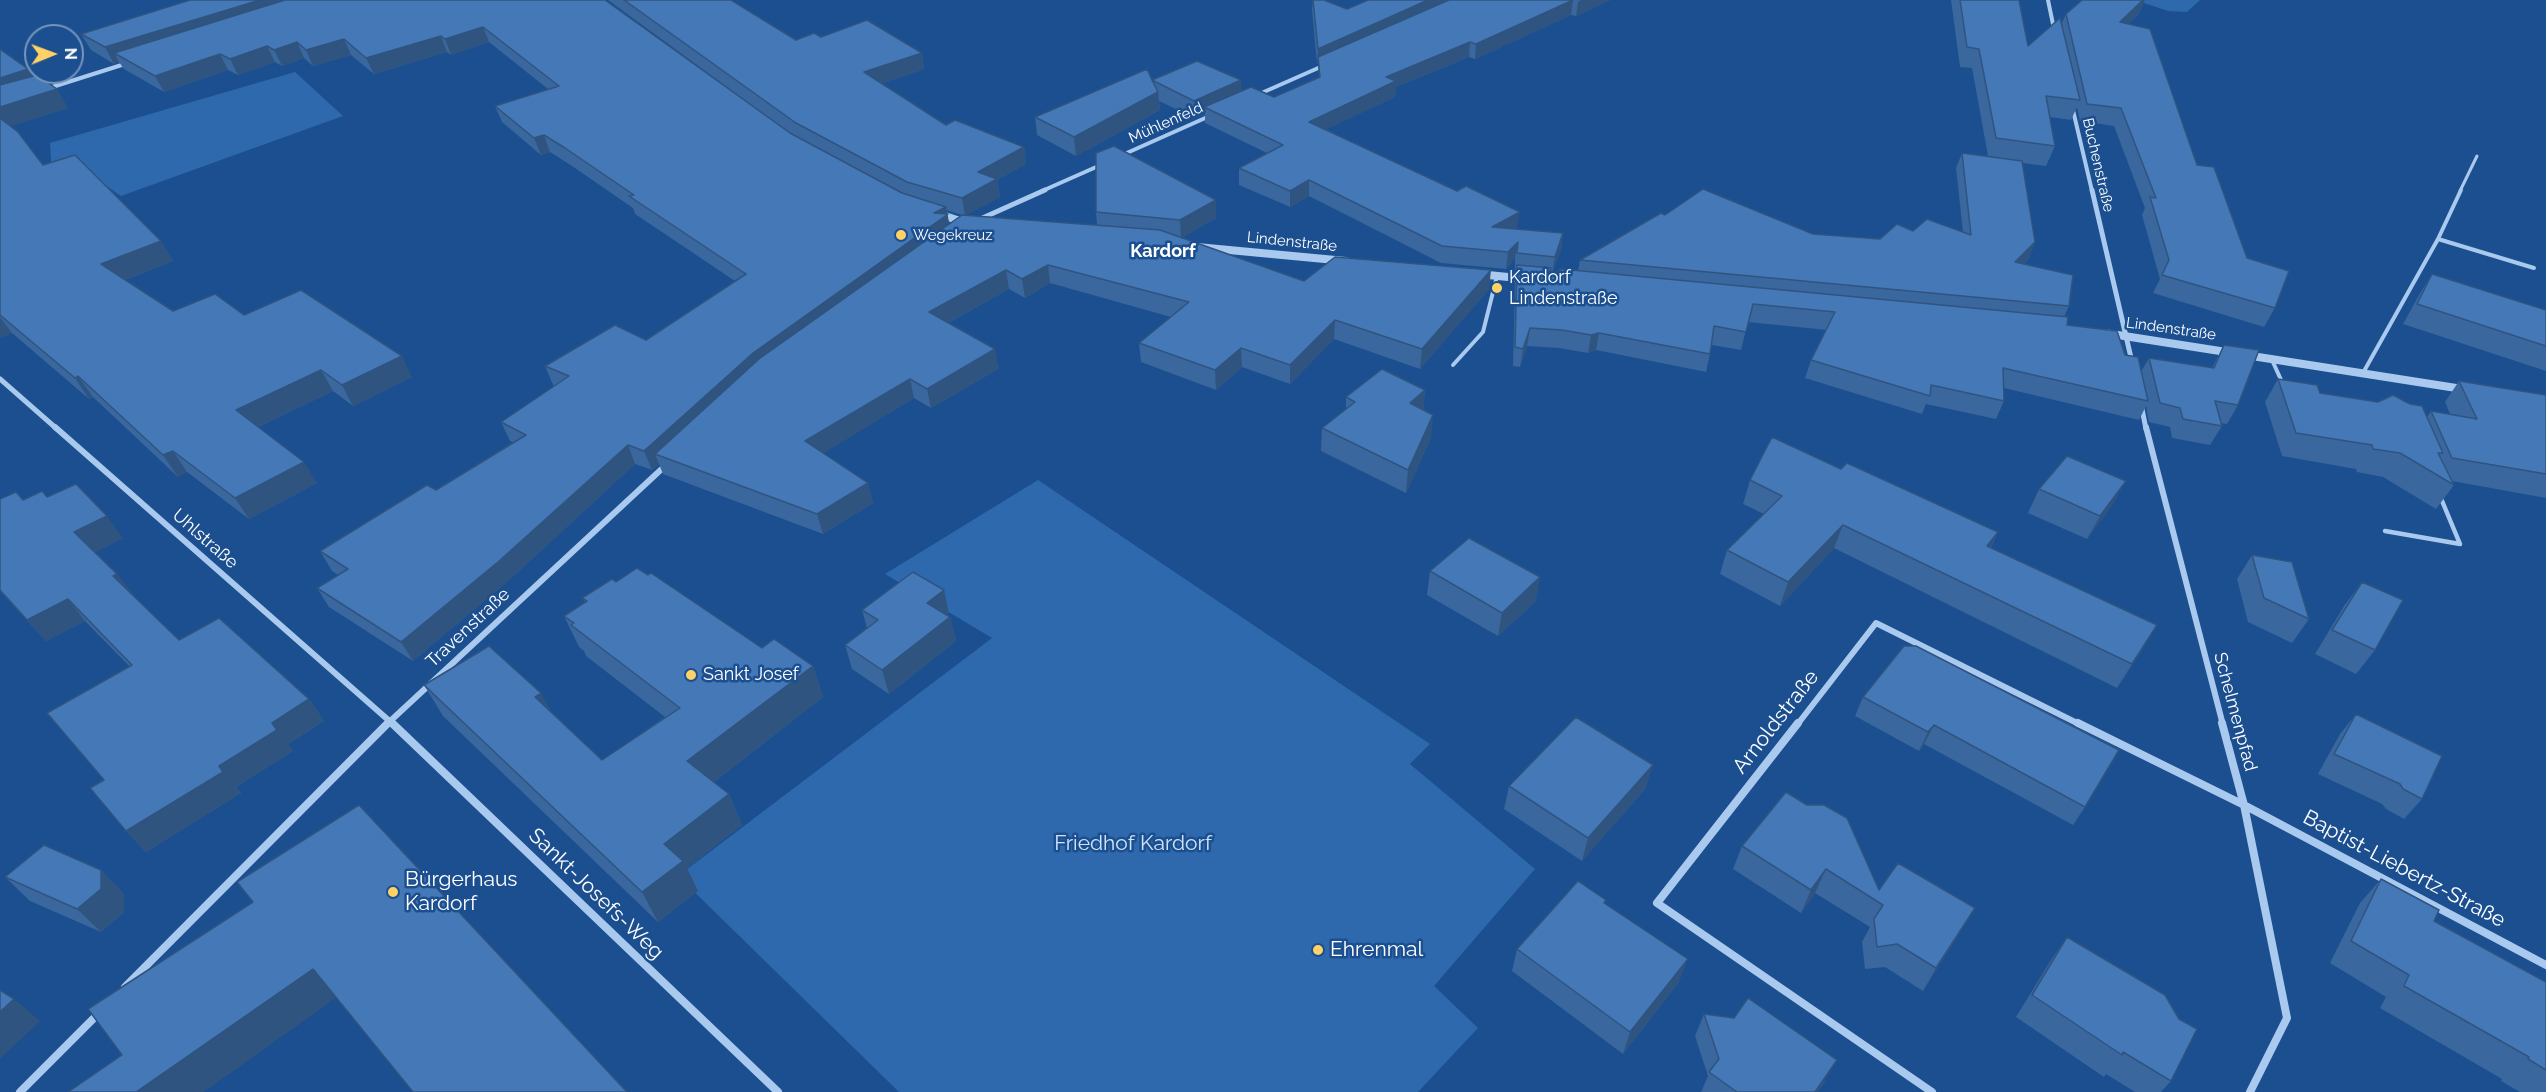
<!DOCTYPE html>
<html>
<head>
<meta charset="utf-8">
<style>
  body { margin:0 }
  #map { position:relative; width:2546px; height:1092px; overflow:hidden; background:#1b4f8f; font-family:Raleway,sans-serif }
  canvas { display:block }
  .north { position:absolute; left:24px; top:24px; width:60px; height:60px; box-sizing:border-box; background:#1b4f8f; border:2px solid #7695bc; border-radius:50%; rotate:89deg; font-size:16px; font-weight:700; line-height:24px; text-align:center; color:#fff }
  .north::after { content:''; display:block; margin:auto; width:21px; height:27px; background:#ffd166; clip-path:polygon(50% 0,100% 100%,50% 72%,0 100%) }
</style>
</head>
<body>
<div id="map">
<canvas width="2546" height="1092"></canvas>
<div class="north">N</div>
</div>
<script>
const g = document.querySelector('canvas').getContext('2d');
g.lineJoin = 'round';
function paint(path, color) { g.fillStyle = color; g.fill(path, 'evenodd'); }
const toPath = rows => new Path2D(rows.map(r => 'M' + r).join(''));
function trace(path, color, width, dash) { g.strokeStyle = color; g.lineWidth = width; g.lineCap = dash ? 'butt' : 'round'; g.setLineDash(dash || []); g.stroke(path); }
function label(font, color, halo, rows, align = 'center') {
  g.font = font + ' Raleway,sans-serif'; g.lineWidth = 5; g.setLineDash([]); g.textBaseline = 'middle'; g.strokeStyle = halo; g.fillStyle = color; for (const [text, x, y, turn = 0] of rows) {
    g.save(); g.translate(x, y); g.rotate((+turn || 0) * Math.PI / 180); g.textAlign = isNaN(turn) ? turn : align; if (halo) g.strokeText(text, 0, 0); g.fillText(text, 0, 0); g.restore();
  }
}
paint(toPath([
  [2135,0,2200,0,2187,12,2168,11],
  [295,72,343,116,121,196,79,167,52,177,50,143],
  [1038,480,1430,744,1410,764,1535,869,1434,986,1478,1028,1418,1092,899,1092,678,876,992,638,885,574]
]), '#2e69ad');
trace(toPath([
  [2460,191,2477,156]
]), '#a9c9ee', 3);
trace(toPath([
  [2438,239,2534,268],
  [2272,360,2282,382],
  [1453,365,1483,332,1497,276],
  [2363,373,2438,239,2461,190]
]), '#a9c9ee', 4);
trace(toPath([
  [2385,531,2460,544,2440,496]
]), '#a9c9ee', 4.5);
trace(toPath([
  [2048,0,2054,29],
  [46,89,128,63],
  [1257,95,1325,65],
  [2072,106,2092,191],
  [1120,156,1212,115],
  [1042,191,1103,164]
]), '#a9c9ee', 4);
trace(toPath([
  [2092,190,2132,362],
  [978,220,1045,190],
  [0,379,57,429],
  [2141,404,2146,429]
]), '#a9c9ee', 5);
trace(toPath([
  [55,427,394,725],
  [2146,427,2223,725],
  [386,725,666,465],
  [1797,725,1876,623,2081,725]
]), '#a9c9ee', 6);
trace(toPath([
  [392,723,778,1092],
  [1798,723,1657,903,1932,1092],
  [2078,723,2244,805,2546,965],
  [2222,723,2244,805,2287,1018,2250,1092],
  [125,987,388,723],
  [20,1092,99,1013]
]), '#a9c9ee', 8);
trace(toPath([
  [936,213,969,224],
  [1197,247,1346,261],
  [1478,274,1528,279],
  [2105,333,2469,390]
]), '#a9c9ee', 8);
paint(toPath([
  [605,0,790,133,608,0,731,0,796,40,821,37,922,53,924,69,881,84,946,125,1024,147,1026,164,997,180,1000,197,966,215,1097,225,1096,212,1216,218,1181,238,1304,281,1489,289,1420,369,1334,339,1290,384,1242,367,1216,390,1141,362,1139,343,1171,317,1050,283,1025,298,1009,289,948,323,995,349,998,369,931,408,914,398,823,453,868,483,873,503,823,534,663,474,659,464,652,470,635,464,508,581,413,661,329,607,317,588,338,575,332,571,320,551,436,490,513,442,510,441,501,422,555,386,553,385,545,366,646,340,735,281,635,214,633,208,572,166,550,152,541,155,502,122,495,106,548,89,489,42,451,55,447,52,374,74,351,55,313,66,304,58,282,66,275,62,238,75,228,70,164,92,124,69,119,62,114,64,91,50,81,34],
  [946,210,962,215,949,224],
  [1313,0,1324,0,1347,9,1368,0,1610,0,1576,16,1571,15,1475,59,1469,57,1396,87,1395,97,1326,129,1517,228,1516,229,1563,233,1561,250,1552,274,1550,273,1550,275,1578,271,1580,260,1665,215,1813,234,1880,239,1913,231,1963,232,1956,168,1962,153,1988,156,1972,68,1960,67,1951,0,2019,0,2028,46,2061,25,2066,14,2082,0,2145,0,2139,13,2128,24,2197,165,2275,308,2264,327,2153,293,2160,279,2142,215,2145,208,2114,126,2080,121,2077,107,2071,120,2050,117,2055,146,2046,166,2022,163,2035,242,2029,258,2023,264,2069,306,2064,317,2067,325,2125,355,2141,372,2149,358,2212,368,2224,345,2238,405,2227,424,2221,423,2222,426,2210,445,2172,438,2170,427,2149,422,2146,406,2139,420,2004,388,2004,401,1996,419,1926,404,1922,414,1805,378,1811,360,1827,330,1748,322,1741,350,1712,345,1706,372,1596,350,1588,353,1559,348,1527,346,1520,367,1513,366,1515,283,1516,270,1515,270,1515,258,1506,269,1441,263,1309,196,1290,207,1239,185,1239,168,1267,153,1205,123,1205,114,1195,118,1159,101,1160,110,1076,156,1037,135,1035,117,1152,80,1241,80,1241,91,1274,97,1319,77,1318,63,1317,64,1312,10],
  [0,49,33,76,68,108,10,126,43,165,161,241,173,261,125,280,173,311,244,315,412,377,353,406,333,391,258,427,317,483,249,519,187,472,178,477,93,397,89,399,12,333,0,338],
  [2432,274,2546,310,2546,371,2403,324,2419,295],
  [2278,379,2320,393,2427,417,2431,411,2450,414,2445,402,2459,381,2546,395,2546,498,2452,481,2454,485,2436,509,2383,477,2357,472,2356,469,2282,456,2265,402],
  [1425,390,1423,410,1431,438,1406,493,1321,451,1322,428,1346,409,1346,397],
  [1841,469,1998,532,1991,548,2143,649,2117,688,1834,548,1780,606,1720,574,1727,550,1764,514,1743,504,1750,480],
  [2039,489,2113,504,2087,539,2028,513],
  [47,497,123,538,95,552,117,574,133,596,179,640,309,699,324,721,288,744,293,751,236,787,241,793,146,852,126,831,104,780,130,667,85,621,46,641,0,591,0,499,23,500],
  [2252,555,2309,619,2292,643,2248,622,2237,579],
  [1430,571,1536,601,1498,636,1427,595],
  [616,582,762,648,813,666,823,697,714,782,729,794,742,825,687,868,698,891,658,922,443,716,424,685,553,714,602,760,665,717,586,656,584,651,579,647,564,616,585,602,582,598],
  [2362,582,2375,650,2356,674,2315,654,2344,606],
  [944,590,949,614,947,615,950,617,956,641,889,694,852,669,845,645,867,628,862,610],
  [1904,646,2085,807,2073,825,1924,744,1919,751,1855,716,1863,697],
  [2356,714,2422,799,2404,819,2386,809,2382,804,2318,774,2340,734],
  [1509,786,1646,788,1582,861,1504,809],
  [1786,792,1879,890,1975,908,1923,991,1885,967,1865,969,1862,942,1870,927,1815,893,1801,913,1733,869,1742,846],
  [101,870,124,894,124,912,101,932,30,901,5,877],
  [2381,879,2434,921,2546,982,2546,1092,2520,1092,2501,1081,2502,1079,2380,1008,2386,997,2330,963,2360,903],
  [1606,900,1605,903,1679,982,1623,1054,1512,971,1517,949],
  [2067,937,2179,1019,2171,1081,2161,1092,2135,1092,2106,1074,2104,1077,2016,1017,2051,960],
  [1704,1014,1734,1018,1825,1081,1818,1092,1701,1092,1708,1076,1695,1036]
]), '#3a679d');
paint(toPath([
  [260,0,317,0,114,53,119,62,114,64,105,47],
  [1428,0,1460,0,1318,57,1318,63,1317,64,1318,49],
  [1573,0,1571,15,1475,59,1476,44],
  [1581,0,1610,0,1576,16,1578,2],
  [2143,0,2145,0,2139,13,2114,38,2120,22],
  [483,27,489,42,451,55,445,39],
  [441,36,447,52,374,74,366,58],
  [344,39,351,55,313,66,306,50],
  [297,42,304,58,282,66,274,50],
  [1470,42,1469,57,1396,87,1395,97,1309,137,1309,122,1386,77],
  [267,46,275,62,238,75,230,59],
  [922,53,924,69,867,89,864,72],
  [220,54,228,70,164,92,155,76],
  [28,69,40,87,0,100,0,78],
  [1241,80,1241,98,1204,107,1205,114,1195,118,1194,101],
  [57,89,68,108,3,129,0,125,0,107],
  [1158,92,1160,110,1076,156,1074,137],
  [544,135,550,152,541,155,534,138],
  [1024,147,1026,164,997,180,1000,197,965,216,962,198,978,172],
  [1309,180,1309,196,1290,207,1290,191],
  [1216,200,1216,218,1181,238,1180,220],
  [946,207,951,232,655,454,659,464,652,470,644,451,753,353,934,213],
  [1520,212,1517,228,1490,244,1492,227],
  [1563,233,1561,250,1552,274,1555,257],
  [161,241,173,261,114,284,101,264],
  [1518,242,1515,258,1506,269,1508,252],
  [2035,242,2029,258,2008,279,2015,262],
  [1048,265,1050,283,1025,298,1022,279],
  [1006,270,1009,289,933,331,929,312],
  [1491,270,1489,289,1420,369,1422,349],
  [0,317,12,333,0,338],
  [1335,320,1334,339,1290,384,1290,365],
  [1530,328,1527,346,1520,367,1523,349],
  [1599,333,1596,350,1588,353,1591,335],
  [1241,348,1242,367,1216,390,1215,370],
  [995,349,998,369,931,408,927,389],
  [402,356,412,377,353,406,342,385],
  [321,370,333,391,249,431,236,410],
  [78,376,93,397,89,399,75,378],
  [910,379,914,398,811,461,805,441],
  [1425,390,1423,413,1410,403],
  [1433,415,1431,438,1406,493,1408,470],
  [628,445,635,464,508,581,413,661,401,642],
  [173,451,187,472,178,477,163,455],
  [304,462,317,483,249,519,235,498],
  [2126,481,2113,504,2087,539,2100,516],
  [868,483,873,503,823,534,817,514],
  [107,516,123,538,91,554,74,532],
  [1843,525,1834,548,1780,606,1788,582],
  [1998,532,1987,556,1987,546],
  [117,574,134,595,130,597,113,576],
  [1540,577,1536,601,1498,636,1502,613],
  [944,590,949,614,933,627,927,603],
  [68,599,85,621,46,641,27,620],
  [950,617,956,641,889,694,882,670],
  [2157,625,2143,649,2117,688,2132,664],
  [813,666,823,697,701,792,687,761],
  [541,693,558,724,535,697],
  [309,699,324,721,288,744,293,751,236,787,241,793,146,852,126,831,219,766,272,723],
  [1934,725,1924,744,1919,751,1928,732],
  [1653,765,1646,788,1582,861,1588,838],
  [729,794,742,825,687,868,698,891,658,922,642,892,664,844],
  [1826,869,1815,893,1801,913,1811,890],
  [101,870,124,894,124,912,101,932,77,909],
  [1975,908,1961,931,1923,991,1936,968],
  [1688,959,1679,982,1623,1054,1630,1032],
  [313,969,337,997,204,1092,136,1092],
  [14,999,40,1021,0,1059,0,1012],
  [1837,1060,1818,1092,1815,1092]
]), '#305480');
const building = toPath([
  [190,0,260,0,105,47,81,34,190,0],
  [285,0,605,0,790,133,902,193,946,207,934,213,948,214,753,353,644,451,628,445,498,562,401,642,317,588,348,569,320,551,427,485,436,490,526,435,501,422,569,376,545,366,615,325,646,340,746,274,629,196,634,195,565,148,544,135,534,138,495,106,559,86,483,27,445,39,441,36,366,58,344,39,306,50,297,42,274,50,267,46,230,59,220,54,155,76,114,53,285,0],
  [624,0,731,0,796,40,814,33,821,37,867,20,922,53,864,72,946,125,955,120,1024,147,978,172,997,179,962,198,907,182,796,123,624,0],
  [1313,0,1324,0,1347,9,1368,0,1428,0,1318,49,1313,0],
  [1449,0,1573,0,1476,44,1470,42,1386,77,1396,81,1309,122,1457,191,1466,186,1520,212,1492,227,1563,233,1555,257,1517,253,1518,242,1508,252,1442,246,1309,180,1290,191,1239,168,1283,145,1204,107,1251,87,1274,97,1320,77,1318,57,1449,0],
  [1960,0,2019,0,2028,46,2060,18,2080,100,2046,96,2055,146,1996,138,1979,49,1967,47,1960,0],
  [2082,0,2143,0,2120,22,2150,29,2197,165,2214,167,2247,258,2289,271,2275,308,2162,275,2169,260,2150,197,2156,198,2121,108,2087,104,2066,14,2082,0],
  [0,49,28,69,0,78,0,49],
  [1197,61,1241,80,1194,101,1152,80,1158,92,1074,137,1035,117,1147,69,1152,80,1197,61],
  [37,75,57,89,0,107,0,85,37,75],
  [0,118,18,132,43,165,75,155,161,241,101,264,173,311,215,294,244,315,301,290,402,356,342,385,321,370,236,410,304,462,235,498,173,451,163,455,78,376,75,378,0,315,0,118],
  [1114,146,1216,200,1180,220,1096,212,1096,153,1114,146],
  [1962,153,2022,161,2035,242,2015,262,2073,275,2069,306,1580,260,1661,213,1665,215,1703,189,1813,234,1880,239,1897,224,1913,231,1927,219,1971,235,1962,153],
  [962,215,1160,230,1304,281,1335,257,1491,270,1422,349,1335,320,1290,365,1241,348,1215,370,1139,343,1189,302,1048,265,1022,279,1006,270,929,312,995,349,927,389,910,379,805,441,868,483,817,514,655,454,759,359,962,215],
  [1517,265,1551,268,1548,276,1561,269,2068,317,2067,325,2117,331,2125,355,2138,357,2148,401,2003,368,2004,401,1931,385,1930,396,1811,360,1835,312,1753,304,1746,332,1714,326,1710,354,1599,333,1591,335,1562,330,1530,328,1523,349,1515,347,1517,265],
  [2432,274,2546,310,2546,346,2417,304,2432,274],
  [2224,345,2259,350,2238,405,2215,401,2222,426,2183,419,2180,408,2160,403,2149,358,2214,368,2224,345],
  [1382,369,1425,390,1410,403,1433,415,1408,470,1322,428,1355,402,1346,397,1382,369],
  [2278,379,2317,385,2320,393,2378,402,2393,395,2410,404,2422,406,2443,453,2438,453,2454,485,2400,453,2373,449,2372,445,2296,433,2278,379],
  [2459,381,2546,395,2546,474,2452,458,2431,411,2477,419,2459,381],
  [1772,437,1841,469,1847,463,1998,532,1987,546,2157,625,2132,664,1843,525,1788,582,1727,550,1782,496,1750,480,1772,437],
  [2067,456,2126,481,2100,516,2039,489,2067,456],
  [76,484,107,516,74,532,117,574,113,576,179,640,219,618,309,699,272,723,277,730,219,766,223,772,126,831,90,788,104,780,47,713,132,665,68,599,27,620,0,590,0,499,16,492,23,500,42,491,47,497,76,484],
  [1469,538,1540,577,1502,613,1430,571,1469,538],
  [2252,555,2292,562,2309,619,2264,598,2252,555],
  [637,568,648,575,651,573,762,648,774,639,813,666,687,761,729,794,664,844,683,861,642,892,424,685,489,646,541,693,535,697,602,760,680,708,571,625,574,623,564,616,587,601,582,598,612,579,616,582,637,568],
  [913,572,944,590,927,603,950,617,882,670,845,645,878,620,862,610,913,572],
  [2362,582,2403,600,2375,650,2332,630,2362,582],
  [1904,646,1916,646,2119,750,2085,807,1934,725,1928,732,1863,697,1904,646],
  [2356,714,2442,756,2422,799,2403,789,2400,784,2334,754,2356,714],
  [1576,717,1653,765,1588,838,1509,786,1576,717],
  [1786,792,1807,805,1824,805,1847,818,1879,890,1898,863,1975,908,1936,968,1897,944,1877,947,1874,919,1883,905,1826,869,1811,890,1742,846,1786,792],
  [359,805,627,1092,413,1092,313,969,136,1092,68,1092,122,1055,88,1009,253,902,237,882,359,805],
  [44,845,101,870,101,889,77,909,5,877,44,845],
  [2381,879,2439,910,2434,921,2546,982,2546,1070,2528,1059,2529,1057,2404,986,2409,975,2351,941,2381,879],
  [1578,881,1606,900,1604,903,1688,959,1630,1032,1517,949,1578,881],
  [2067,937,2165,995,2179,1019,2197,1029,2171,1081,2123,1052,2122,1055,2032,995,2067,937],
  [0,990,14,999,0,1012,0,990],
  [1748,998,1837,1060,1815,1092,1737,1092,1709,1072,1719,1059,1704,1014,1734,1018,1748,998]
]);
paint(building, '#4478b7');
trace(building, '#305480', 1.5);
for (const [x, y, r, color] of [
  [901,235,6,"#ffd166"],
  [1497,288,6,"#ffd166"],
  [691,675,6,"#ffd166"],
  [393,892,6,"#ffd166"],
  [1318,950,6,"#ffd166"]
]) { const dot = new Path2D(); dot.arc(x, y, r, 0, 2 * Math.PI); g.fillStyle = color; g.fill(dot); trace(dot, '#1b4f8f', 2); }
label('15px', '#fff', '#1b4f8f', [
  ["Mühlenfeld",1166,123,-24],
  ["Buchenstraße",2098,165,77],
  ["Lindenstraße",1292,242,6],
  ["Lindenstraße",2171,329,8]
]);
label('15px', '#fff', '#1b4f8f', [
  ["Wegekreuz",913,235]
], 'left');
label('bold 18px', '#fff', '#1b4f8f', [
  ["Kardorf",1163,252]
]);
label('18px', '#fff', '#1b4f8f', [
  ["Kardorf",1509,278],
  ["Lindenstraße",1509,299],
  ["Sankt Josef",703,675]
], 'left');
label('18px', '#fff', '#1b4f8f', [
  ["Uhlstraße",205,539,41],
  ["Travenstraße",468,628,-43],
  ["Schelmenpfad",2235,712,75]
]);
label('21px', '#fff', '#1b4f8f', [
  ["Arnoldstraße",1776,722,-52],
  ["Baptist-Liebertz-Straße",2404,869,28],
  ["Sankt-Josefs-Weg",596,894,44]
]);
label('21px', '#cfe3fa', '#1b4f8f', [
  ["Friedhof Kardorf",1133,844]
]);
label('21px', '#fff', '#1b4f8f', [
  ["Bürgerhaus",405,880],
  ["Kardorf",405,904],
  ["Ehrenmal",1330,950]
], 'left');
</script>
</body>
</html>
